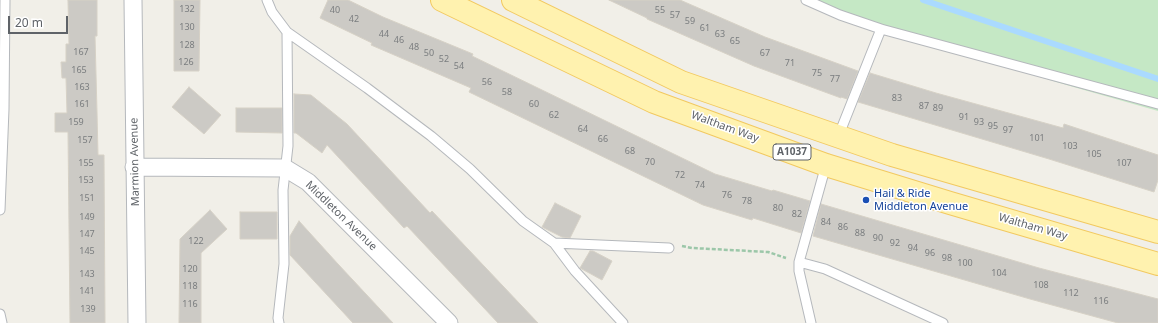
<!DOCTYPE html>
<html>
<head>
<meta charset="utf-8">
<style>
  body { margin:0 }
  #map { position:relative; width:1158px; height:323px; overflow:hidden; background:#f1efe8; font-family:"Noto Sans",sans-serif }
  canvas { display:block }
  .scale { position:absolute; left:8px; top:16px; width:60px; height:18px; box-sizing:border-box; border:2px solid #5f6368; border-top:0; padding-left:5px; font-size:12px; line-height:14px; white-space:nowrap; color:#5f6368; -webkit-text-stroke:3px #fff; paint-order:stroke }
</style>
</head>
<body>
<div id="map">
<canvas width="1158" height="323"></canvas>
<div class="scale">20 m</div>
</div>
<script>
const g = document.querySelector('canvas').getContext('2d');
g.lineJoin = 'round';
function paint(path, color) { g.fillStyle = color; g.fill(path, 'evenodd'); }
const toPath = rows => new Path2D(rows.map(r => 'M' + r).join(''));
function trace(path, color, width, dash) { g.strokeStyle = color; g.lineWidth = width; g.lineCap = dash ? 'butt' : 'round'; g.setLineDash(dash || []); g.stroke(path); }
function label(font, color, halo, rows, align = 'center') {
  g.font = font + ' "Noto Sans",sans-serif'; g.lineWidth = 3; g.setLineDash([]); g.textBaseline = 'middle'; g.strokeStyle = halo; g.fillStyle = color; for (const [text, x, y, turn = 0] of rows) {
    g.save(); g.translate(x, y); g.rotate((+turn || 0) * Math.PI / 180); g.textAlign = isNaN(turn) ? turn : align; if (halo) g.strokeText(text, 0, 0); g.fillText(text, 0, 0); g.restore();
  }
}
paint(toPath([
  [800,0,1158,0,1158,111,1070,86,854,22]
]), '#c5e8c5');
trace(toPath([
  [923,0,1158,79]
]), '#aadaff', 6);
const building = toPath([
  [68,0,97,0,97,36,95,36,97,112,98,155,104,155,105,323,70,323,68,132,55,132,55,113,67,113,66,78,62,78,61,62,66,62,66,44,69,44,68,0],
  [174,0,200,0,199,71,174,71,174,0],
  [328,0,348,0,383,17,473,54,472,56,715,174,772,191,773,190,810,201,801,233,753,218,752,220,703,205,469,92,471,88,371,45,372,43,320,18,328,0],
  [609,0,680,0,765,37,858,71,847,99,841,97,841,98,754,66,647,19,647,18,609,0],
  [870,73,936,93,1063,128,1064,124,1158,155,1158,180,1154,192,1049,159,858,102,870,73],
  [189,87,221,115,204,134,172,107,189,87],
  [294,94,311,95,347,124,430,213,432,211,538,323,498,323,407,226,404,228,327,145,322,153,296,133,294,133,294,94],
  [236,108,282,108,282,133,236,132,236,108],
  [555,203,581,216,570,238,562,237,542,227,555,203],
  [821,204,1039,268,1158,299,1158,323,1118,323,1030,299,813,236,821,204],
  [210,210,227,229,201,253,201,323,179,323,180,239,210,210],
  [240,212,277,212,277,239,240,239,240,212],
  [299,221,338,264,393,323,353,323,290,255,290,236,299,221],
  [590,251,593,251,612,261,602,280,580,268,590,251]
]);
paint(building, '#cccac5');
trace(building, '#d6d1c6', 1);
const lane = toPath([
  [267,0,272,12,287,32,288,146,283,190,284,264,278,318,279,323],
  [806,0,840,15,881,29,1158,104],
  [287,32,367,88,431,136,470,169,523,221,554,243,575,271,623,323],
  [838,137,881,29],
  [0,210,4,109,5,0],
  [554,243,669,248],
  [799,262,825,269,943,323],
  [0,314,2,323],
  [811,323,799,271,799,262,826,165]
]);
const street = toPath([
  [133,0,137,323],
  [134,167,285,168,308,182,449,323]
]);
const primary = toPath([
  [442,0,654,102,826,165,950,203,1158,264],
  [513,0,681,82,892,155,1158,232]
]);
trace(lane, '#b5b8bc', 11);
trace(street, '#b5b8bc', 19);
trace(primary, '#f2c960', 24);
trace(toPath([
  [682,246,692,248,768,252,786,258]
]), '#9cc7a9', 2.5, [4, 2]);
trace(lane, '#fff', 9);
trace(street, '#fff', 17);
trace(primary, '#fff2af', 22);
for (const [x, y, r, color] of [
  [866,200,4,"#1a4fb4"]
]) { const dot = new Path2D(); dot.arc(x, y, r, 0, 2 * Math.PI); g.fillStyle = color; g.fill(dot); trace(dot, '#fff', 1.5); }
label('9px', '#7a7d7f', null, [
  ["132",187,9],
  ["40",335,10],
  ["55",660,10],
  ["57",675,15],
  ["42",354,19],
  ["59",690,21],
  ["130",187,27],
  ["61",705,28],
  ["44",384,34],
  ["63",720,34],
  ["46",399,40],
  ["65",735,41],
  ["128",187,45],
  ["48",414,47],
  ["167",81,52],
  ["50",429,53],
  ["67",765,53],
  ["52",444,59],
  ["126",186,62],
  ["71",790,63],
  ["54",459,66],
  ["165",79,70],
  ["75",817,73],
  ["77",835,79],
  ["56",487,82],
  ["163",82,87],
  ["58",507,92],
  ["83",897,98],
  ["161",82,104],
  ["60",534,104],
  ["87",924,106],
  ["89",938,108],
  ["62",554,115],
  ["91",964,117],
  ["159",76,122],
  ["93",979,122],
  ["95",993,126],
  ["64",583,129],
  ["97",1008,130],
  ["101",1037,138],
  ["66",603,139],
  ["157",85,140],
  ["103",1070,146],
  ["68",630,151],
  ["105",1094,154],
  ["70",650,162],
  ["155",86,163],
  ["107",1124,163],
  ["72",680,175],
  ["153",86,180],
  ["74",700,185],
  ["76",727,195],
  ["151",87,198],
  ["78",747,201],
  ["80",778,208],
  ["82",797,214],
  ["149",87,217],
  ["84",826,222],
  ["86",843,227],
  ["88",860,233],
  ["147",87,234],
  ["90",878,238],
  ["122",196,241],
  ["92",895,243],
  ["94",913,248],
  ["145",87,251],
  ["96",930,253],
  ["98",947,258],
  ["100",965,263],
  ["120",190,269],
  ["104",999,273],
  ["143",87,274],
  ["108",1041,285],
  ["118",190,286],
  ["141",87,291],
  ["112",1071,293],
  ["116",1101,301],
  ["116",190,304],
  ["139",88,309]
]);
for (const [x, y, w] of [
  [792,152,38]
]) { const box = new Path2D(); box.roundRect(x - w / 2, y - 8, w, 16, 3); g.fillStyle = '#fff'; g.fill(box); trace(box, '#5f6368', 1); }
label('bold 10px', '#5f6368', null, [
  ["A1037",792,152]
]);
label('11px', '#5f6368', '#fff', [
  ["Waltham Way",725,127,20],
  ["Marmion Avenue",135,162,-91],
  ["Middleton Avenue",341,216,44],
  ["Waltham Way",1033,227,16]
]);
label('11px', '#164399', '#fff', [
  ["Hail & Ride",874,194],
  ["Middleton Avenue",874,207]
], 'left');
</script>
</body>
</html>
